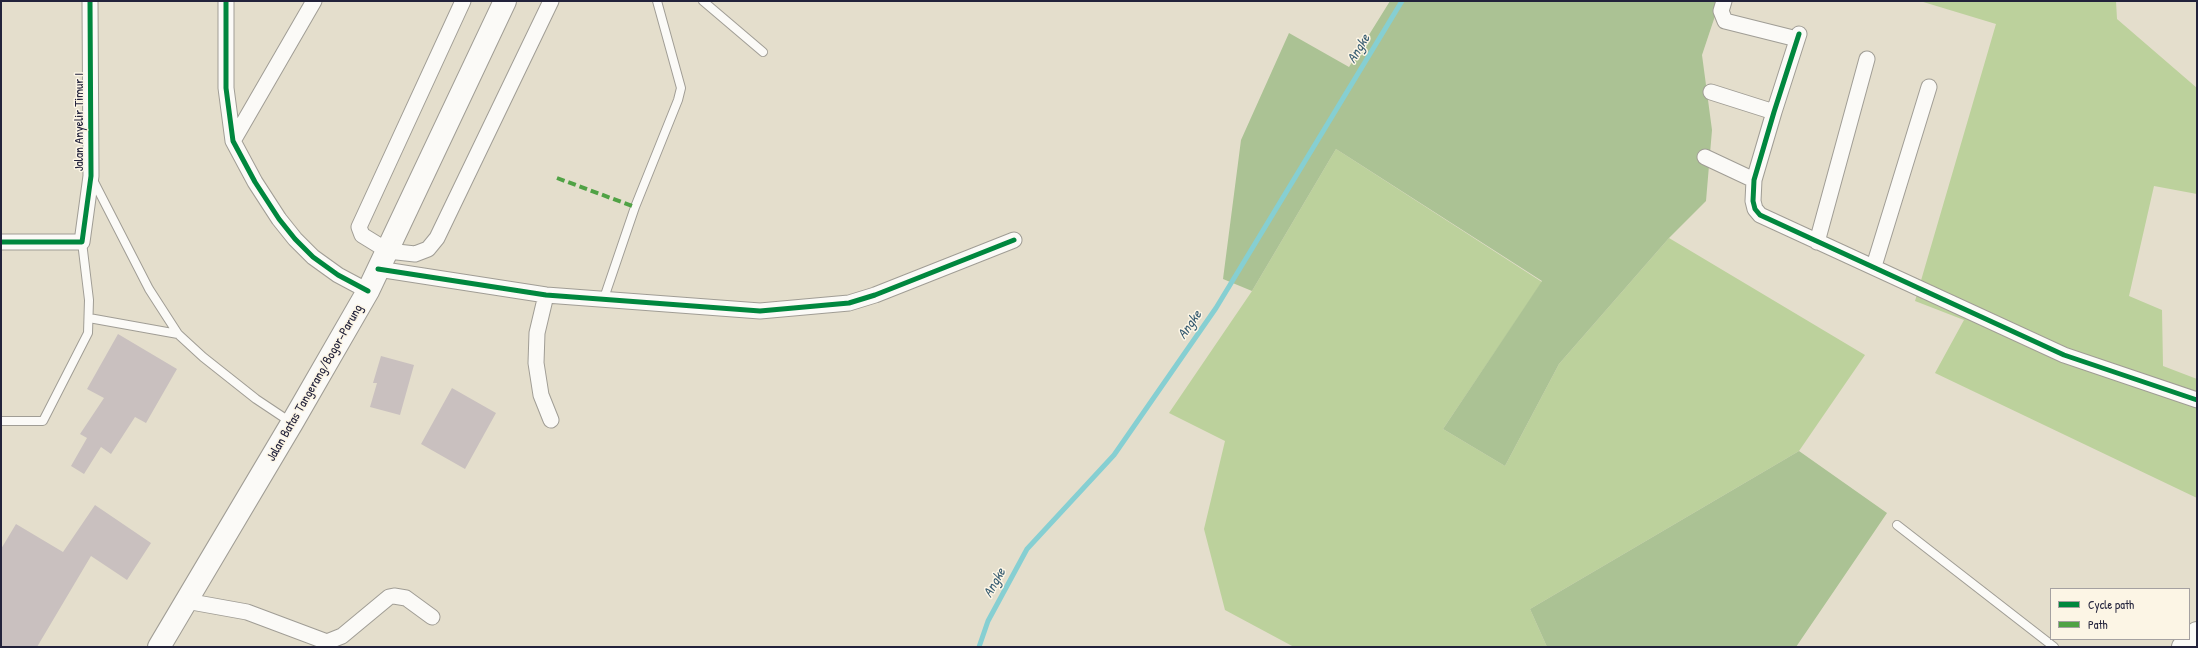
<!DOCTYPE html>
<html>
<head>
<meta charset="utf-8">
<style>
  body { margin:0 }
  #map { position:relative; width:2198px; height:648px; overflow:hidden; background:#e4decc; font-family:"Patrick Hand",sans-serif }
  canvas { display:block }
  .frame { position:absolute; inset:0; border:2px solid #22223b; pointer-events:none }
  .legend { position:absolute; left:2050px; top:588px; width:140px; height:52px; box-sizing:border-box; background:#fcf5e5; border:1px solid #a5a1a1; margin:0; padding:5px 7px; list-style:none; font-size:12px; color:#22223b }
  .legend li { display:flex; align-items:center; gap:8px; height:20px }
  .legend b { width:20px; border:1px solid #a5a1a1 }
</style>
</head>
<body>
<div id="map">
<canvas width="2198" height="648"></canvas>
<div class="frame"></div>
<ul class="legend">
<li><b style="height:5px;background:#00873e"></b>Cycle path</li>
<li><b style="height:5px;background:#50a245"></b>Path</li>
</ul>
</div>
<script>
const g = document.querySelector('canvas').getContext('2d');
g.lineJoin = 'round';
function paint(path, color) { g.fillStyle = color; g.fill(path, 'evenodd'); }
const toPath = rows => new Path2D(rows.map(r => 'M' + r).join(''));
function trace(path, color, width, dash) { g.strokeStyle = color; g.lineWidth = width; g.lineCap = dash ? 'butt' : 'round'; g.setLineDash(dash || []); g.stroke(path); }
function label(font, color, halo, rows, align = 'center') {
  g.font = font + ' "Patrick Hand",sans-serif'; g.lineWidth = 3; g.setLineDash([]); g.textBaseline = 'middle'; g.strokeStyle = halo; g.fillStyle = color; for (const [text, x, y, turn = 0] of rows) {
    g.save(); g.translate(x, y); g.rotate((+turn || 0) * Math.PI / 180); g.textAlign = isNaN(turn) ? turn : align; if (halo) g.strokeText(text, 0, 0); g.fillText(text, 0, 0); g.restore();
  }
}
paint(toPath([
  [1920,1,2116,1,2117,19,2197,88,2197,194,2154,186,2129,296,2162,310,2163,366,2197,379,2197,498,1935,373,1964,320,1915,301,1996,24],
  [1336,149,1542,282,1443,429,1505,466,1559,364,1669,238,1865,355,1799,451,1530,609,1547,647,1294,647,1225,610,1204,529,1225,441,1169,413,1252,291]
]), '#bcd19c');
paint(toPath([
  [1390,1,1720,1,1702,55,1712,130,1706,201,1669,238,1559,364,1505,466,1443,429,1542,281,1336,149,1252,291,1223,279,1241,140,1289,33,1349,67],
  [1799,451,1887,513,1796,647,1547,647,1530,609]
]), '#abc294');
trace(toPath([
  [979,647,988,621,1027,549,1114,455,1216,308,1402,1]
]), '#86cfd2', 5);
paint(toPath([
  [118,334,177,369,146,423,135,417,111,454,101,447,84,474,71,466,87,438,80,434,104,398,87,389],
  [381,356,414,365,400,415,370,407,377,383,373,383],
  [452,388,496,413,465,469,421,444],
  [95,505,151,543,127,580,91,556,37,647,1,647,1,549,16,524,63,552]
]), '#c9c0bf');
const service = toPath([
  [703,1,763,52],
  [92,178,149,289,178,334,203,357,256,399,292,423],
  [604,298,635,207,678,100,681,88,657,1],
  [89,318,178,334],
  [1,421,43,421,88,333,89,300,82,242],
  [1897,525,2054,647]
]);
const minor = toPath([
  [226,1,226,88,233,141,255,182,279,219,295,239,313,257,338,275,368,291],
  [463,1,359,227,362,235,388,251,415,254,428,249,437,238,551,1],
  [1724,1,1721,11,1725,21,1797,39],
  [1799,34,1774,112,1754,180,1753,201,1755,209,1760,215,2064,355,2197,400],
  [1711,92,1774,112],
  [233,141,314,1],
  [1705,157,1754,180],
  [1,242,82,242,91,176,90,1],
  [1817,242,1867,59],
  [1874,266,1929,87],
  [378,269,546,295,760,311,849,303,875,295,1014,240],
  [546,295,537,333,536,363,541,395,551,420],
  [186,601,247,612,327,642,342,636,389,597,394,596,406,598,432,617]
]);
const primary = toPath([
  [159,647,292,423,368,291,505,1],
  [2183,647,2197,633]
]);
trace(service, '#a09d95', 10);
trace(minor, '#a09d95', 17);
trace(primary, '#a09d95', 24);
trace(service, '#fbfaf7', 8);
trace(minor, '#fbfaf7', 15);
trace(primary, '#fbfaf7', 22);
trace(toPath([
  [557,178,635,207]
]), '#50a245', 4, [8, 4]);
trace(toPath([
  [226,1,226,88,233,141,255,182,279,219,295,239,313,257,338,275,368,291],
  [1799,34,1774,112,1754,180,1753,201,1755,209,1760,215,2064,355,2197,400],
  [1,242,82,242,91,176,90,1],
  [378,269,546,295,760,311,849,303,875,295,1014,240]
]), '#00873e', 5);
label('13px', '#22223b', '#fcf5e5', [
  ["Jalan Anyelir Timur I",80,122,-90],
  ["Jalan Batas Tangerang/Bogor–Parung",315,383,-60]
]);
label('italic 14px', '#375c71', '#fcf5e5', [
  ["Angke",1359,49,-59],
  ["Angke",1190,325,-55],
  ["Angke",995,583,-61]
]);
</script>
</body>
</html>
